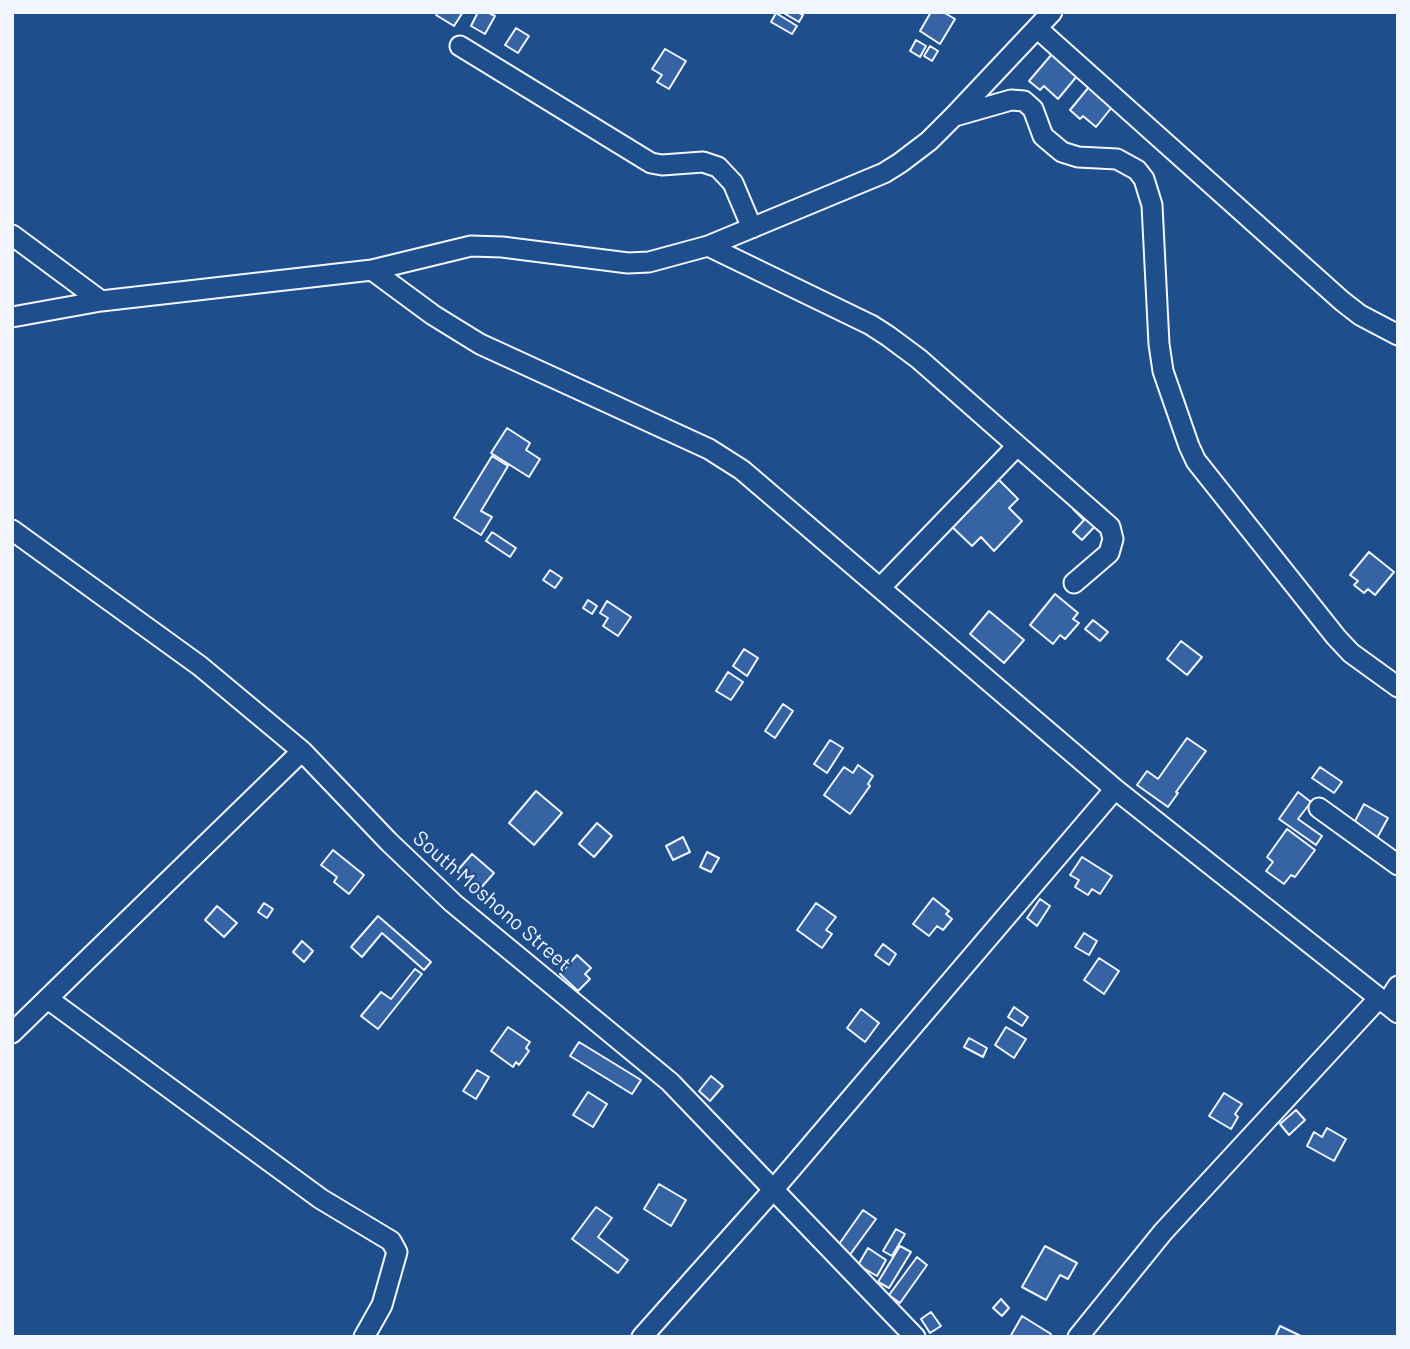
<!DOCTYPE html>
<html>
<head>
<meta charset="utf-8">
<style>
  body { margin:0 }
  #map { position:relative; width:1410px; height:1349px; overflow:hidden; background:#1f4e8c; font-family:Barlow,sans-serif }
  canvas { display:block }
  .frame { position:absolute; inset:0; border:14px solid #f2f6ff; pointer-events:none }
</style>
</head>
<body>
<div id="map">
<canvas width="1410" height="1349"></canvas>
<div class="frame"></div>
</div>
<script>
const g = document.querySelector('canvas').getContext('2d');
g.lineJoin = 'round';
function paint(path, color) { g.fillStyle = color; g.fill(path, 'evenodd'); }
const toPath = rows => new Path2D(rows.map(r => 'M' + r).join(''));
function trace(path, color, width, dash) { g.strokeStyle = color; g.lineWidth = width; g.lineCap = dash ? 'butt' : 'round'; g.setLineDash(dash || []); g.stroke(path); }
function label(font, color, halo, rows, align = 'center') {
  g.font = font + ' Barlow,sans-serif'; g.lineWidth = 5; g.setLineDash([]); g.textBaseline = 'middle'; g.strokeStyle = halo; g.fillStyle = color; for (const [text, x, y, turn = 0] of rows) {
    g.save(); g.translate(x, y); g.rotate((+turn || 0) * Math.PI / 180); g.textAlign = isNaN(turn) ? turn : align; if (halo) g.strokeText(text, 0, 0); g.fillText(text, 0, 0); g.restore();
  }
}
const building = toPath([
  [438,12,463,12,454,26,436,15,438,12],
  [478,12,487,12,495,16,485,34,471,26,478,12],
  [782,12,797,12,803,15,799,22,782,12],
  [931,12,943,12,955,19,940,44,920,31,931,12],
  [776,13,797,26,792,34,771,22,776,13],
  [516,28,529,36,518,53,505,45,516,28],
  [916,40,926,46,920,57,910,51,916,40],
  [930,46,938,51,932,61,924,56,930,46],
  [665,49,686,61,669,89,657,82,662,75,652,69,665,49],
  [1052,54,1077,76,1058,99,1044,86,1040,90,1029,81,1052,54],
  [1089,87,1112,107,1096,127,1083,116,1080,119,1070,110,1089,87],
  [507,428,530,443,526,450,540,459,529,477,491,453,507,428],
  [492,456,508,466,481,511,492,517,481,535,454,518,492,456],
  [993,474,1018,499,1009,508,1022,521,994,551,981,537,972,546,947,522,993,474],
  [1080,502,1100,521,1082,540,1073,532,1084,520,1073,509,1080,502],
  [492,532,516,548,510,557,486,541,492,532],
  [1369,552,1394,572,1375,595,1368,589,1364,593,1354,585,1358,581,1350,575,1369,552],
  [550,570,562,578,555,588,543,580,550,570],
  [1055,594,1078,613,1073,619,1079,623,1065,639,1060,635,1053,644,1030,625,1055,594],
  [588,600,597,606,592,614,583,608,588,600],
  [607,601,631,617,618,636,603,626,608,618,600,613,607,601],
  [989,611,1024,640,1004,663,970,634,989,611],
  [1093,620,1108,632,1100,641,1085,629,1093,620],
  [1181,641,1202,657,1187,675,1167,659,1181,641],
  [744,649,758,658,747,676,733,666,744,649],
  [728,672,743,682,731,700,716,691,728,672],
  [783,704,793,711,775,738,765,731,783,704],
  [1187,738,1206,751,1176,792,1178,793,1168,807,1137,785,1147,771,1158,779,1187,738],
  [830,740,843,748,827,773,814,764,830,740],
  [858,765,873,776,868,784,870,786,850,814,824,795,844,767,853,773,858,765],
  [1320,767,1342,782,1334,793,1312,778,1320,767],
  [536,791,562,813,534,845,509,823,536,791],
  [1298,792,1311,802,1298,819,1322,836,1316,845,1279,819,1298,792],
  [1364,804,1388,818,1377,838,1353,825,1364,804],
  [597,823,612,836,594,857,579,844,597,823],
  [1287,829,1315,850,1295,877,1291,875,1284,884,1266,871,1273,862,1267,857,1287,829],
  [683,837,690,852,673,860,666,846,683,837],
  [333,850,364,875,349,894,334,882,337,877,321,865,333,850],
  [707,852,719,858,711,872,700,867,707,852],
  [472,854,494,873,479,890,457,871,472,854],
  [1082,857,1112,876,1100,894,1092,889,1088,895,1075,887,1079,880,1070,875,1082,857],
  [933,898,949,911,946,914,952,919,943,930,937,926,929,936,913,924,933,898],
  [1040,899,1050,906,1037,926,1027,918,1040,899],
  [264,903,273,909,267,918,258,912,264,903],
  [816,903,836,917,826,930,832,934,822,948,797,930,816,903],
  [217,906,237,923,224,937,205,920,217,906],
  [378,916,431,962,424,970,382,933,362,957,351,947,378,916],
  [1084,933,1097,941,1089,955,1075,947,1084,933],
  [302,941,313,951,304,962,293,952,302,941],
  [883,944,896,954,889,965,875,955,883,944],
  [577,955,591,968,585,974,590,979,578,991,560,974,577,955],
  [1099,958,1119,971,1104,994,1084,980,1099,958],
  [415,969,422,974,378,1029,361,1016,381,992,391,999,415,969],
  [1014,1007,1028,1017,1022,1026,1008,1017,1014,1007],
  [861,1009,879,1023,865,1042,847,1028,861,1009],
  [508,1027,530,1042,526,1048,529,1051,519,1065,516,1062,513,1067,491,1051,508,1027],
  [1006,1027,1026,1039,1014,1058,995,1045,1006,1027],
  [969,1038,987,1048,983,1057,964,1047,969,1038],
  [579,1042,641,1080,632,1094,570,1056,579,1042],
  [477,1070,489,1077,476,1099,463,1091,477,1070],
  [711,1076,723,1086,710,1101,699,1091,711,1076],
  [588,1092,607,1104,593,1127,573,1115,588,1092],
  [1224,1093,1242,1104,1235,1114,1238,1117,1231,1129,1209,1116,1224,1093],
  [1296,1110,1305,1120,1289,1135,1280,1124,1296,1110],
  [1327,1128,1346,1139,1334,1161,1307,1146,1314,1132,1322,1137,1327,1128],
  [659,1184,686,1200,671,1226,644,1209,659,1184],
  [596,1207,612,1218,598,1237,628,1260,618,1273,572,1239,596,1207],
  [863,1210,876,1219,849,1256,837,1247,863,1210],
  [896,1229,905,1234,892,1256,883,1251,896,1229],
  [900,1246,911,1252,889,1288,878,1282,900,1246],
  [1045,1246,1077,1263,1068,1279,1060,1275,1046,1300,1022,1287,1045,1246],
  [868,1248,886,1260,877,1276,858,1265,868,1248],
  [917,1257,927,1265,900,1303,889,1295,917,1257],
  [1001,1299,1009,1308,1002,1316,993,1308,1001,1299],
  [931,1312,941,1326,930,1333,921,1319,931,1312],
  [1022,1316,1051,1334,1050,1337,1010,1337,1022,1316],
  [1280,1326,1303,1337,1275,1337,1280,1326]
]);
paint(building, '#3563a3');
trace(building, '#f2f6ff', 2);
const minor = toPath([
  [1038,29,1342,301,1360,315,1398,335],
  [460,46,651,163,662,165,703,162,718,167,733,183,752,228],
  [955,116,1011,100,1024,101,1033,109,1043,136,1062,152,1078,157,1117,159,1137,170,1144,179,1152,205,1159,344,1163,371,1189,446,1196,461,1336,637,1351,653,1398,687],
  [12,235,101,301],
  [708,246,871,325,888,336,919,359,1110,527,1113,539,1109,553,1074,583],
  [372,270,433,315,480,344,709,449,742,470,1115,789,1398,1013],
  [12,317,101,301,372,270,471,246,502,247,628,263,649,262,708,246,884,173,900,163,929,141,954,116,1052,12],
  [12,530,200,666,302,751,389,842,453,903,670,1082,915,1337],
  [880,588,1017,446],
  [1319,808,1398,865],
  [48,999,321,1199,391,1241,397,1252,382,1305,364,1337],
  [1387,1003,1398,986],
  [12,1033,302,751],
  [642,1337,773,1190,1115,789],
  [1078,1337,1163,1232,1379,998]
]);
trace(minor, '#f2f6ff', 23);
trace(minor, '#1f4e8c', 19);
label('21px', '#f2f6ff', '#1f4e8c', [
  ["South Moshono Street",492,901,41]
]);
</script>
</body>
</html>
